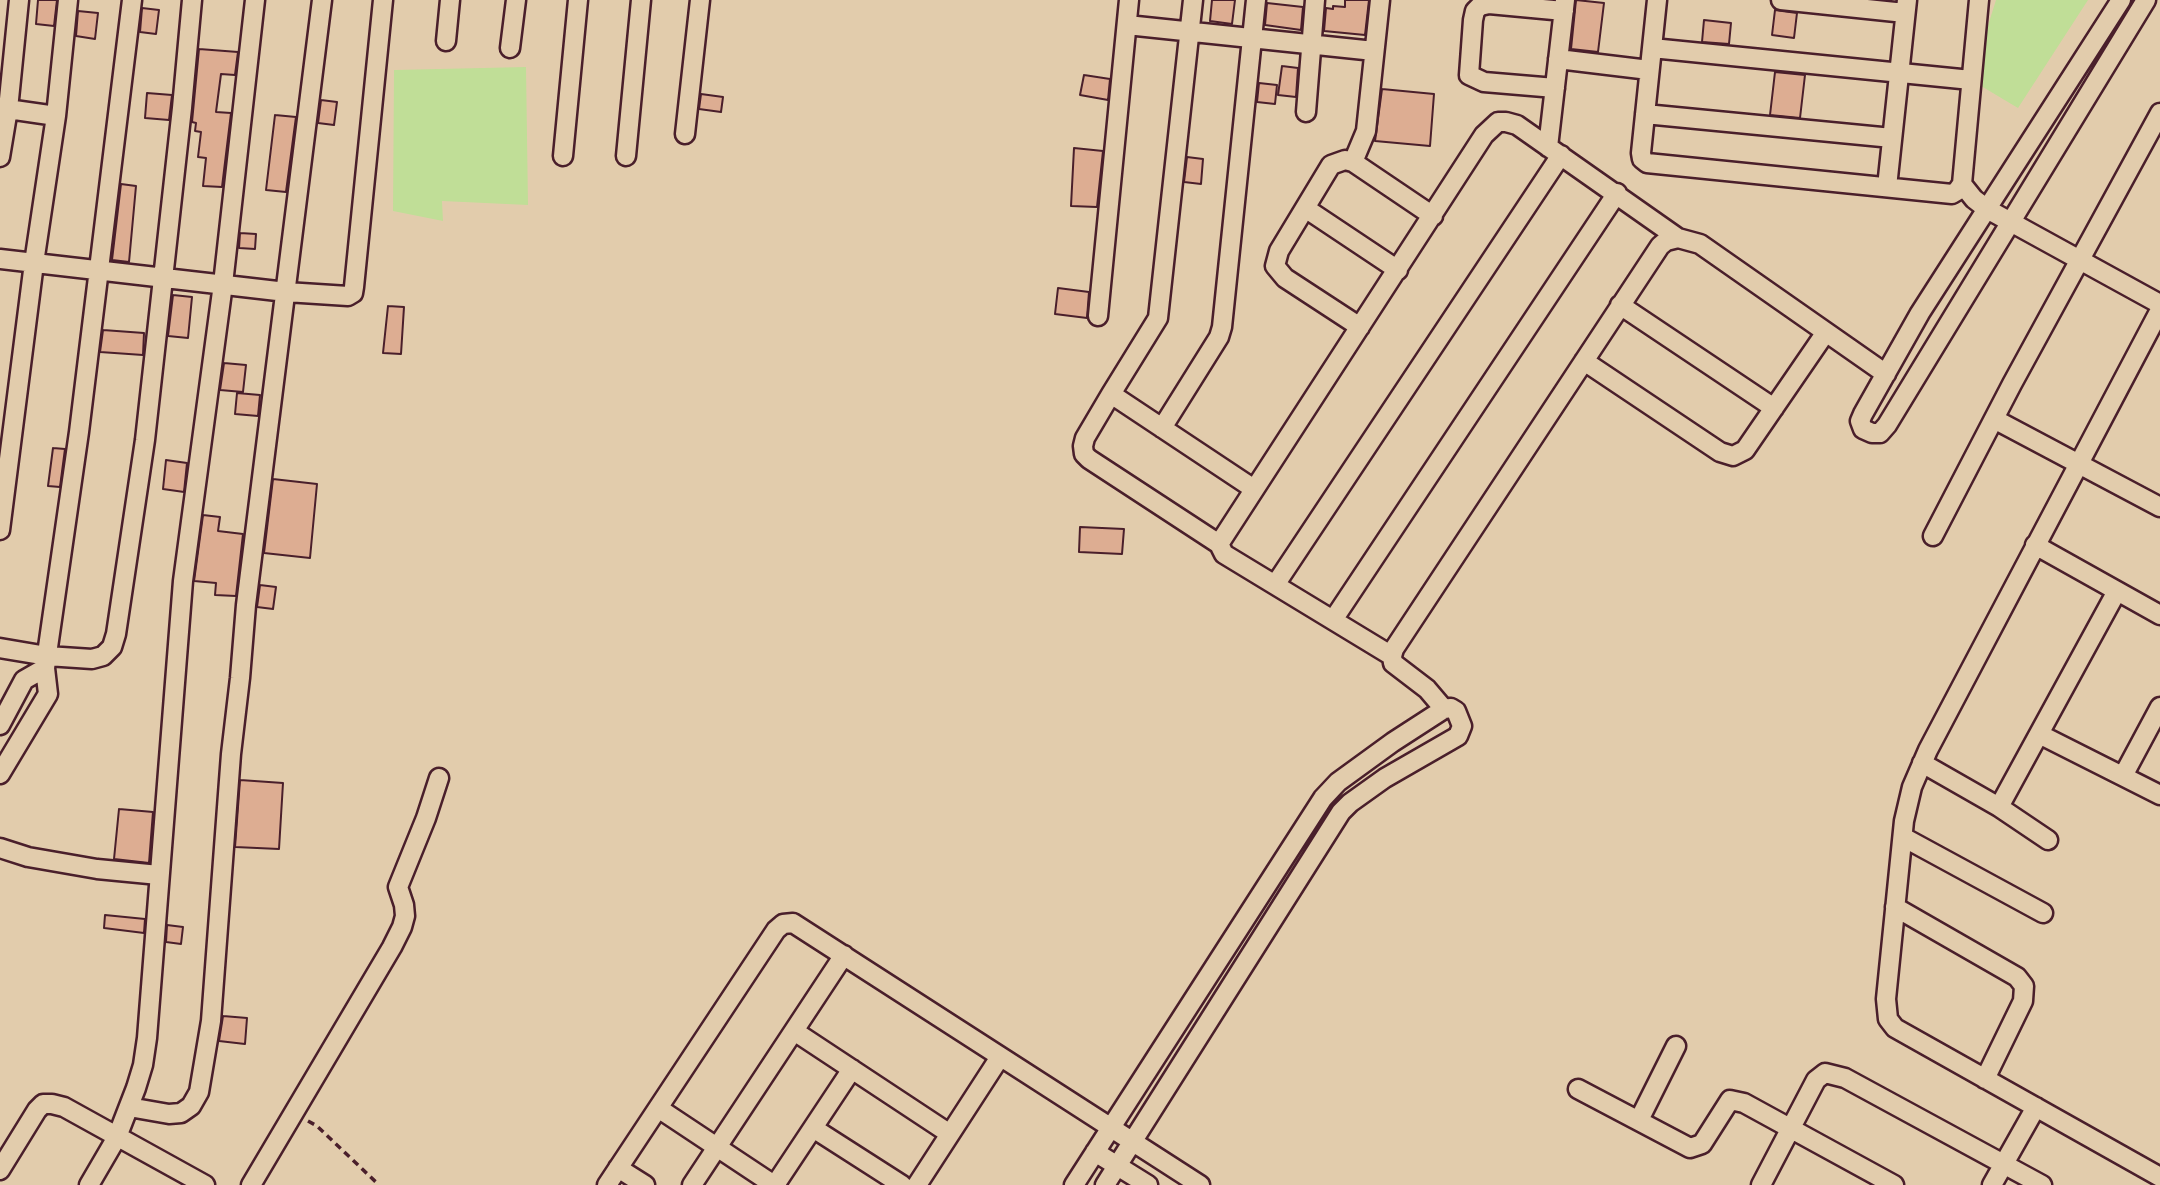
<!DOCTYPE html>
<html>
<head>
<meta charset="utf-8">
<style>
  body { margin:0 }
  canvas { display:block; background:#e2ccac }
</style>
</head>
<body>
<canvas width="2160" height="1185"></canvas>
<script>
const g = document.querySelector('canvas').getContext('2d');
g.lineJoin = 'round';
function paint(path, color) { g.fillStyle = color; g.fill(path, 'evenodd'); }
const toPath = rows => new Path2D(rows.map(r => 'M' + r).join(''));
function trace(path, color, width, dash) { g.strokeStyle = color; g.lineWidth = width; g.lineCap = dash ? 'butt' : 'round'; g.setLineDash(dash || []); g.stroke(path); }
paint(toPath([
  [1996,0,2088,0,2018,108,1971,80],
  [526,67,528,205,442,201,443,221,393,211,394,70]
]), '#c0de97');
const building = toPath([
  [38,0,57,0,54,26,36,24,38,0],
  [1212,0,1235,0,1232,24,1210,21,1212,0],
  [1345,0,1369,0,1365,35,1324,31,1326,8,1333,9,1333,6,1345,7,1345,0],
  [1576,0,1604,3,1598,52,1571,49,1576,0],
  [1267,3,1303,7,1301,30,1265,25,1267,3],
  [142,8,159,10,156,34,140,32,142,8],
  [1775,10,1797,13,1794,38,1772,35,1775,10],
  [78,11,98,13,95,39,76,36,78,11],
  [1704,20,1731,23,1729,44,1702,42,1704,20],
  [199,49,238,52,235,75,221,74,216,112,231,113,222,187,203,186,206,158,198,157,201,132,195,131,196,123,192,122,199,49],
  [1282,66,1298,68,1296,97,1278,95,1282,66],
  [1775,72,1805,75,1800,118,1770,115,1775,72],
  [1084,75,1110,79,1108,100,1080,95,1084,75],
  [1259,83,1277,85,1275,104,1257,102,1259,83],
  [1382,89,1434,94,1430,146,1375,141,1382,89],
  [147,93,172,95,169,120,145,118,147,93],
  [701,94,723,97,721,112,699,109,701,94],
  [321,100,337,102,334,125,318,123,321,100],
  [275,115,296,117,286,192,266,190,275,115],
  [1074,148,1103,151,1097,207,1071,206,1074,148],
  [1187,157,1203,159,1201,184,1184,182,1187,157],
  [121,184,136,186,129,262,112,260,121,184],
  [240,233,256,234,255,249,239,248,240,233],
  [1058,288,1089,292,1087,318,1055,314,1058,288],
  [173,295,192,297,188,338,168,336,173,295],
  [388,306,404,307,401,354,383,353,388,306],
  [103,330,144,333,143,355,100,352,103,330],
  [224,363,246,365,243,392,220,390,224,363],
  [237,393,260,395,258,416,235,414,237,393],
  [53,448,65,449,60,487,48,486,53,448],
  [166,460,187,463,184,492,163,489,166,460],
  [273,479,317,484,310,558,264,553,273,479],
  [203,515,220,517,218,531,243,534,236,596,215,595,216,583,194,581,203,515],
  [1080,527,1124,529,1122,554,1079,552,1080,527],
  [260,585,276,587,273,609,257,607,260,585],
  [240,780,283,783,279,849,235,847,240,780],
  [119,809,153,812,149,863,114,859,119,809],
  [105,915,145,919,144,933,104,928,105,915],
  [167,925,183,927,181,944,166,942,167,925],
  [223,1016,247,1018,245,1044,219,1041,223,1016]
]);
paint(building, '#ddad92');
trace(building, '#4a1f2b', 2);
const minor = toPath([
  [1193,0,1158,318,1111,394,1085,438,1083,446,1084,454,1089,459,1219,544],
  [1657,0,1641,153,1642,159,1647,163,1952,194,1957,191,1962,184,1979,0],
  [1781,0,1905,13],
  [2121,0,1920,313,1863,414,1860,421,1863,429,1872,433,1880,433,1887,425,2146,0],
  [1127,25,1374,51],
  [446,41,450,0],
  [510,48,516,0],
  [1652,48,1971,80],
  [1558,59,1649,70],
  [1555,88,1484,82,1469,75,1473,20,1475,11,1480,6,1489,4,1564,11],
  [0,108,56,116],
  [1306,112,1315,0],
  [1645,114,1892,138],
  [685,134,700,0],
  [1548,147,1565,0],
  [563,156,578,0],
  [626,156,641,0],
  [0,157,8,109,19,0],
  [1353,162,1366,131,1380,0],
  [1962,184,1974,199,1987,209,2160,304],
  [1887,187,1907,0],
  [1305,208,1398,270],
  [0,259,286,292,348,296,353,293,354,287,383,0],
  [1620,305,1774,408],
  [2160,310,1928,750,1912,787,1904,821,1886,999,1888,1019,1895,1028,2160,1177],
  [1098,316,1129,0],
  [1360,327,1285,278,1275,266,1279,251,1331,165,1345,160,1353,162,1433,216],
  [1584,361,1720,452,1733,456,1745,450,1826,332],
  [1111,394,1254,489],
  [1994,419,2160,507],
  [1162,428,1219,337,1222,327,1256,0],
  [0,530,34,263,56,116,68,0],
  [1933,536,2012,384,2160,113],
  [2035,545,2160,615],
  [1275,585,1561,155],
  [1333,620,1617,193],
  [0,648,47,656,92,659,103,656,112,647,116,634,145,440,182,108,192,0],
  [1392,656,1224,554,1219,544,1484,135,1498,122,1506,122,1517,125,1678,238],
  [45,668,79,432,132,0],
  [1444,709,1427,689,1393,663,1392,656,1394,649,1660,246,1666,241,1678,238,1700,244,1886,374],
  [0,725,24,680,45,668,48,694,0,774],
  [2039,734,2160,795],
  [1922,763,1999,807,2048,840],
  [2123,776,2160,707],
  [1999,807,2117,591],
  [1903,837,2043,913],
  [0,848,28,857,97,869,159,875],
  [1895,907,2017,977,2024,986,2023,1001,1985,1079],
  [794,1031,950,1134],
  [1578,1089,1690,1148,1702,1144,1730,1100,1744,1103,1894,1185],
  [129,1107,169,1114,181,1113,191,1106,199,1092,211,1021,231,754,240,678,246,605,322,0],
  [658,1108,774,1185],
  [1639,1120,1676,1046],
  [813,1128,902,1185],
  [1095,1152,1148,1185],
  [618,1168,645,1185],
  [0,1170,37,1110,43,1104,52,1104,64,1107,205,1185],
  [89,1185,117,1137,136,1088,143,1065,147,1038,183,581,223,284,255,0],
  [251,1185,392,947,402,927,405,916,404,905,398,887,426,818,439,778],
  [607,1185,776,930,783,924,793,923,1200,1185],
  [692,1185,844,955],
  [775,1185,852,1069],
  [917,1185,1000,1057],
  [1074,1185,1323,798,1338,782,1393,742,1444,709,1451,708,1456,711,1462,726,1458,736,1385,778,1350,803,1341,812,1105,1185],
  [1761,1185,1816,1080,1825,1073,1845,1078,2042,1185],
  [1992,1185,2036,1107]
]);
trace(minor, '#4a1f2b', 23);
trace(toPath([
  [308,1121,317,1126,379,1185]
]), '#4a1f2b', 3.5, [7, 5]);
trace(minor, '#e2ccac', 18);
</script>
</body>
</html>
